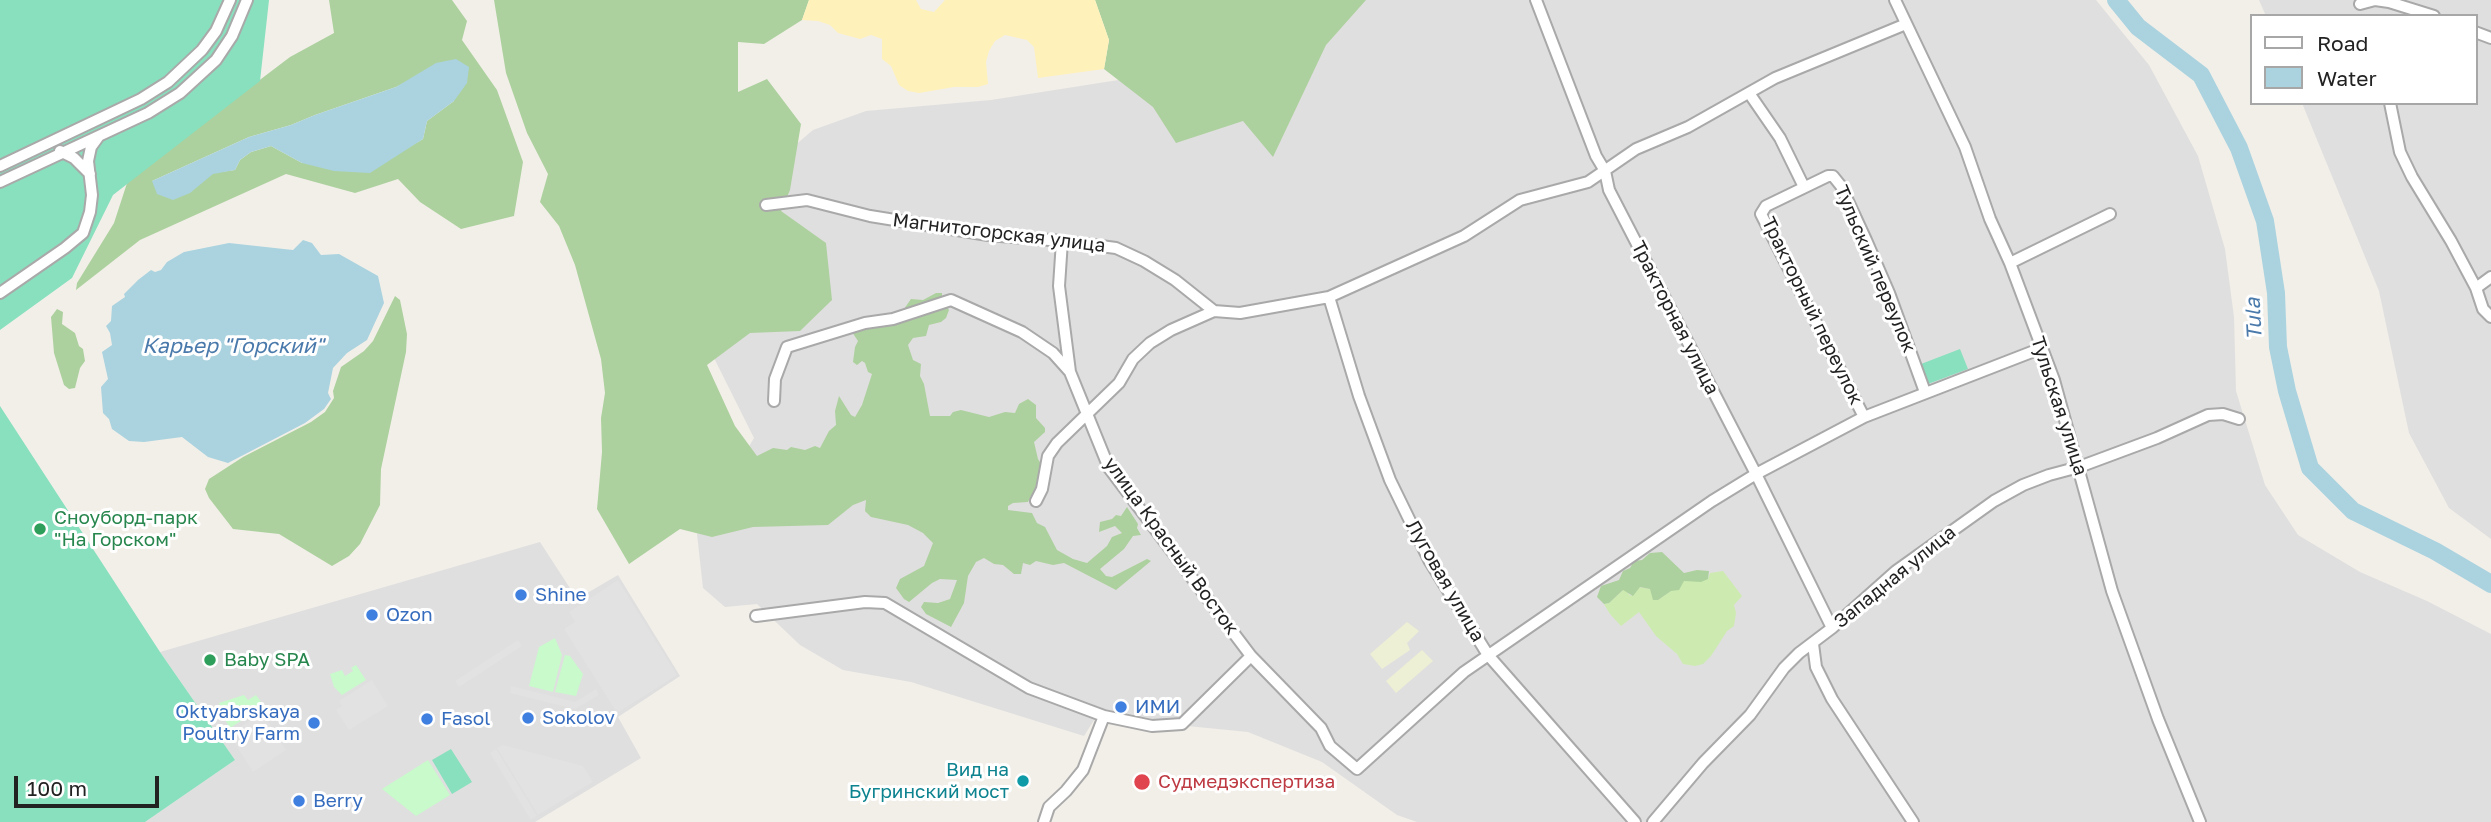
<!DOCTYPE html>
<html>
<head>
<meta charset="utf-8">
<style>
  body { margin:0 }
  #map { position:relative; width:2491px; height:822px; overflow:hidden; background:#f2efe9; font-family:"Golos Text",sans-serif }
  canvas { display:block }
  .legend { position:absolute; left:2250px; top:14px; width:228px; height:91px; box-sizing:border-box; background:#fff; border:2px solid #a7a7a7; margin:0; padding:9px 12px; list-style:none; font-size:21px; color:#222 }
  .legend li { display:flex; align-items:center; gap:14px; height:35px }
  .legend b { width:35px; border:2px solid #a7a7a7 }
  .scale { position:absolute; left:14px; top:776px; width:145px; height:32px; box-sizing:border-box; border:4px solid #222; border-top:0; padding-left:9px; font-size:21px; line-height:24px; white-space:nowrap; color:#222; -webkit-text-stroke:5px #fff; paint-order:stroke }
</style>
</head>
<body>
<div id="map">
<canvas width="2491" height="822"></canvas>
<ul class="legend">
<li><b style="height:9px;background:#fff"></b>Road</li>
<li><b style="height:19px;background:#aad3df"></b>Water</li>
</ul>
<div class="scale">100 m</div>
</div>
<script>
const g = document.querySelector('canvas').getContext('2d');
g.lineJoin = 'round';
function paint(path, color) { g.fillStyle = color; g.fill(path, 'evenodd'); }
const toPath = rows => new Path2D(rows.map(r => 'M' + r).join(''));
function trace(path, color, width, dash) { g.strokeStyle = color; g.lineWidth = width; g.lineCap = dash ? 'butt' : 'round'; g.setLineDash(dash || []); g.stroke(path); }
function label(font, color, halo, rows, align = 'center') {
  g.font = font + ' "Golos Text",sans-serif'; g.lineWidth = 6; g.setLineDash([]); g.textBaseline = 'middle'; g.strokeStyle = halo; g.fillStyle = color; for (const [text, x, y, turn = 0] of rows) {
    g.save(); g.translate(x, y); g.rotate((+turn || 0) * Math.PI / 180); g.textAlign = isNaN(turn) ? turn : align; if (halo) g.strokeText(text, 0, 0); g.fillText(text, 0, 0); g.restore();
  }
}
paint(toPath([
  [1302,0,2096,0,2149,65,2198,156,2225,249,2234,317,2236,391,2265,485,2298,535,2360,572,2427,601,2491,634,2491,822,1417,822,1397,815,1322,762,1248,732,1096,717,1084,736,911,682,843,670,800,645,757,604,725,607,703,588,697,534,754,438,714,358,787,152,813,130,866,111,991,100,1144,76],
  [2259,0,2491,0,2491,539,2449,508,2409,433,2379,291,2302,103,2475,103,2475,16,2266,16],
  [540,542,577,599,618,575,680,676,618,717,641,758,535,822,145,822,235,760,160,652]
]), '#e0dfdf');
paint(toPath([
  [1407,622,1419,631,1407,643,1410,650,1382,669,1370,654],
  [1422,650,1433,661,1396,693,1386,681]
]), '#eef0d5');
paint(toPath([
  [1723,571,1742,596,1734,605,1736,613,1734,626,1727,631,1711,656,1703,664,1695,666,1683,664,1677,654,1656,636,1639,612,1621,626,1610,614,1604,604,1609,603,1623,590,1625,590,1631,596,1639,587,1650,589,1658,600,1684,581,1708,579,1710,573]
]), '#cdebb0');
paint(toPath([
  [329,0,452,0,467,21,462,40,497,90,523,162,514,216,461,229,420,202,398,179,355,193,286,174,140,240,76,290,77,283,114,223,128,180,290,57,334,33],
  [413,79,454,101,427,121,423,139,411,146,302,163,271,146,251,152,240,160,235,170,152,181,249,137,291,125,315,115,396,87],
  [494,0,809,0,802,20,764,44,738,42,738,92,767,79,801,124,790,190,781,211,826,243,832,300,800,331,750,333,707,365,735,426,757,456,773,448,787,450,791,447,805,450,815,446,820,448,829,431,836,425,835,411,839,396,851,415,855,417,862,405,872,374,868,372,865,363,862,361,857,365,853,362,855,347,858,341,852,332,895,314,904,309,911,299,923,300,936,293,942,293,942,299,949,310,946,318,941,322,929,325,926,336,913,338,908,345,913,360,921,364,920,376,924,384,930,416,950,416,953,412,961,410,989,417,1005,412,1015,413,1019,404,1028,399,1036,405,1036,418,1045,428,1045,432,1034,442,1038,459,1043,467,1037,492,1031,496,1028,502,1013,503,1008,506,1008,510,1032,513,1037,523,1045,527,1057,550,1073,559,1087,563,1107,546,1112,537,1122,533,1115,526,1099,532,1100,522,1112,519,1116,515,1121,516,1127,507,1138,524,1137,528,1141,535,1133,536,1124,549,1100,569,1106,576,1112,577,1147,559,1151,561,1116,590,1064,563,1053,565,1036,561,1030,565,1023,563,1021,574,1014,574,1003,565,994,564,984,558,976,562,968,576,964,603,951,627,926,614,921,607,924,602,938,603,950,599,957,580,940,579,932,583,909,602,904,599,896,588,900,579,924,566,933,543,923,533,908,525,871,517,865,511,866,500,853,505,828,525,753,527,712,537,680,529,629,564,597,509,602,452,601,418,605,393,601,359,575,265,559,226,540,202,548,174,527,133,506,73],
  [1095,0,1366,0,1326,45,1273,157,1243,121,1176,143,1153,107,1104,69,1109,40],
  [395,296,400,300,407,334,406,352,381,469,380,505,360,544,349,556,332,566,279,534,233,529,209,498,205,489,209,479,243,457,311,422,325,412,334,398,333,391,341,367,364,351,373,341],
  [57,309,63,312,62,324,75,333,79,346,83,349,85,361,80,368,75,388,69,389,64,385,54,353,51,317],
  [1662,552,1684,573,1697,570,1709,571,1708,579,1701,582,1684,581,1679,590,1671,591,1658,600,1653,600,1650,589,1640,587,1633,596,1623,590,1609,603,1604,604,1597,597,1601,586,1619,580,1623,571,1630,568,1634,561,1642,560,1650,553]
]), '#add19e');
paint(toPath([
  [809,0,916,0,921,9,934,12,945,0,1095,0,1109,40,1104,69,1038,78,1034,47,1027,40,1005,35,995,41,989,51,986,62,988,84,978,87,954,87,919,93,908,91,899,85,891,66,882,59,882,39,871,35,860,39,838,33,830,25,818,21,802,20]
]), '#fff1ba');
paint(toPath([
  [555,638,562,655,553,692,529,686,539,647],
  [565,655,570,656,583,674,576,696,555,692],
  [356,665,366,680,342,695,334,687,330,674,342,670,345,676,353,671,351,668],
  [244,695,248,700,256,695,264,706,230,728,222,715,219,703],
  [428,760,450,795,416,816,382,789]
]), '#c8facc');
paint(toPath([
  [0,0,269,0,260,81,113,195,72,278,0,330],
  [1960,349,1968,369,1928,384,1921,364],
  [0,406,160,652,235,760,145,822,0,822],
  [451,749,472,782,452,794,432,760]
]), '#88e0be');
paint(toPath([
  [618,580,677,675,617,713,564,629,575,622,569,612],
  [518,640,522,646,459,687,455,681],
  [372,680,388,706,349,730,336,710,342,706,339,701],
  [511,686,575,702,596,689,599,695,575,709,510,693],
  [262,713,286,750,253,772,229,734],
  [503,745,583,766,593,782,538,815,497,748],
  [496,749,537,816,531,820,490,753]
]), '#e2e2e2');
paint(toPath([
  [456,59,469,67,467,83,454,101,427,121,423,139,370,173,334,171,302,163,271,146,251,152,240,160,235,170,213,174,190,193,173,200,157,194,152,181,249,137,291,125,315,115,396,87,436,63],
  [303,240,312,243,321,255,339,254,378,276,384,303,367,340,347,353,333,368,328,393,331,399,324,409,305,423,228,463,208,457,182,437,144,442,129,441,112,429,109,419,103,413,101,387,108,379,102,352,112,345,110,333,106,326,111,321,112,306,125,297,124,294,138,280,151,270,155,272,161,270,167,262,184,252,229,243,293,250]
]), '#aad3df');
trace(toPath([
  [2116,0,2138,27,2201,75,2239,148,2265,221,2276,293,2278,347,2287,391,2310,468,2353,511,2435,551,2491,584]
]), '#aad3df', 18);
const street = toPath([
  [1536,0,1596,156,1605,171,1609,190,1756,474,1832,628],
  [1895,0,1965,147,1990,219,2010,263,2054,380,2112,591,2158,719,2200,822],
  [2360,4,2375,0,2389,2,2434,16],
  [2475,32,2491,38],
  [1749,93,1780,138,1804,187],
  [2390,103,2400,152,2412,177,2451,241,2476,288,2483,309,2491,317],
  [60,151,74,158,90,174],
  [0,166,141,99,168,82,202,50,216,31,230,0],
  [0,182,148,113,180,93,216,60,232,36,247,0],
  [766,205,807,200,870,216,988,235,1062,241,1116,248,1144,261,1175,280,1214,311,1240,313,1329,297,1464,236,1520,200,1588,182,1636,149,1688,127,1775,78,1906,24],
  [1062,241,1059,286,1070,372,1109,468,1251,656,1321,728,1330,746,1357,769,1464,672,1712,501,1756,474,1864,417,2042,348],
  [2010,263,2110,214],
  [2476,288,2491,277],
  [0,293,65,248,83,233,90,212,92,195,88,161,91,147,99,136],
  [1329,297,1359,396,1390,480,1429,560,1488,655,1635,822],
  [774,401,775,379,787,347,865,323,893,319,951,300,1022,332,1053,353,1070,372],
  [1864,417,1761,214,1766,206,1828,176,1833,176,1841,186,1866,240,1889,293,1925,392],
  [1036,501,1042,489,1048,456,1057,443,1119,383,1133,359,1150,343,1171,330,1214,311],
  [756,616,865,602,885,603,1029,688,1104,716,1152,726,1182,724,1251,656],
  [1813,644,1816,667,1832,699,1913,822],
  [1044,822,1049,807,1066,791,1083,770,1104,716],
  [1653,822,1703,763,1750,715,1784,668,1799,653,1832,628,1896,571,1994,501,2023,485,2049,475,2079,467,2157,438,2208,415,2223,414,2239,419]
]);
trace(street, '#a9a9a9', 14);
trace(street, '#fff', 10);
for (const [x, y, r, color] of [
  [40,529,7,"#2e9e5b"],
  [521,595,7,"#3f7fe0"],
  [372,615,7,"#3f7fe0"],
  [210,660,7,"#2e9e5b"],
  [1121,707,7,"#3f7fe0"],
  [528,718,7,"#3f7fe0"],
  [427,719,7,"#3f7fe0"],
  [314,723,7,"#3f7fe0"],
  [1023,781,7,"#0f9aa8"],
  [1142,782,9,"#e0444e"],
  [299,801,7,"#3f7fe0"]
]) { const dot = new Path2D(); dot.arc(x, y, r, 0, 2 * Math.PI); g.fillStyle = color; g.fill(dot); trace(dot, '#fff', 2.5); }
label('19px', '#222', '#fff', [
  ["Магнитогорская улица",999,233,7],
  ["Тульский переулок",1875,269,67],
  ["Тракторный переулок",1812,311,64],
  ["Тракторная улица",1675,318,63],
  ["Тульская улица",2059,406,72],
  ["улица Красный Восток",1171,546,54],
  ["Западная улица",1895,577,-39],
  ["Луговая улица",1445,581,60]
]);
label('19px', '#27864d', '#fff', [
  ["Сноуборд-парк",54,518],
  ["\"На Горском\"",54,540],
  ["Baby SPA",224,660]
], 'left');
label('19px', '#366cbe', '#fff', [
  ["Shine",535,595],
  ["Ozon",386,615],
  ["ИМИ",1135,707],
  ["Oktyabrskaya",300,712,"right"],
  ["Poultry Farm",300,734,"right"],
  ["Sokolov",542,718],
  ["Fasol",441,719],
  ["Berry",313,801]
], 'left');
label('19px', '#0d838f', '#fff', [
  ["Вид на",1009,770],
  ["Бугринский мост",1009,792]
], 'right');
label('19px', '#be3a42', '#fff', [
  ["Судмедэкспертиза",1158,782]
], 'left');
label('italic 21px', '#4a7aab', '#fff', [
  ["Tula",2254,319,-93],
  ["Карьер \"Горский\"",233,346]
]);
</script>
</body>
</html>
